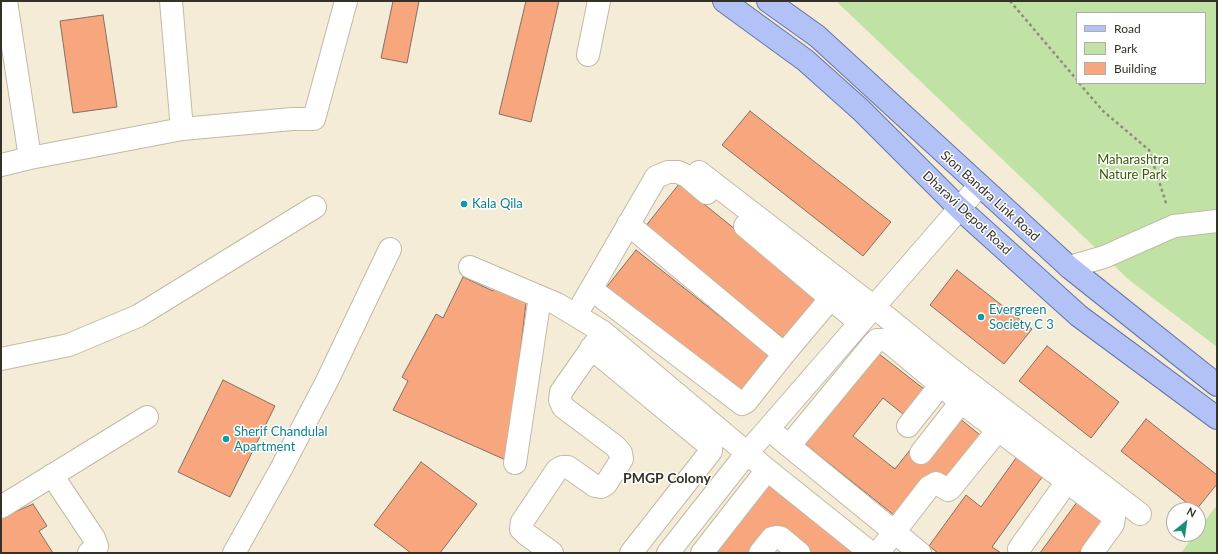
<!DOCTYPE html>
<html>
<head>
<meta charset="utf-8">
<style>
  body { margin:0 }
  #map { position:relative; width:1218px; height:554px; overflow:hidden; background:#f4ecd6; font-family:Lato,sans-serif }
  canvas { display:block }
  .frame { position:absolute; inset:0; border:2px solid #343128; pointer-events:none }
  .legend { position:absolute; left:1076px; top:12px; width:130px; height:72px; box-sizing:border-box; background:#fff; border:1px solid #aeada9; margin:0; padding:5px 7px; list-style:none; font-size:12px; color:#343128 }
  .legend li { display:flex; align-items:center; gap:8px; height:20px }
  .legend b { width:20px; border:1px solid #aeada9 }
  .north { position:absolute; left:1166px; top:502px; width:40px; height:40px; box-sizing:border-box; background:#fff; border:1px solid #aeada9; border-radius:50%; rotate:29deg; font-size:11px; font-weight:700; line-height:16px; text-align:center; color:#343128 }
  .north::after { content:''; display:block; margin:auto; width:14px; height:18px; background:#198f73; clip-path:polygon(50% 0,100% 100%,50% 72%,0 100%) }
</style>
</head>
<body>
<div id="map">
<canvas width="1218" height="554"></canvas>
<div class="frame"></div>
<ul class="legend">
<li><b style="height:5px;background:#b2c2f6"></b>Road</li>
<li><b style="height:11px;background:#c1e2a5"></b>Park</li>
<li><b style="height:11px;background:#f7a67d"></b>Building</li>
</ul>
<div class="north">N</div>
</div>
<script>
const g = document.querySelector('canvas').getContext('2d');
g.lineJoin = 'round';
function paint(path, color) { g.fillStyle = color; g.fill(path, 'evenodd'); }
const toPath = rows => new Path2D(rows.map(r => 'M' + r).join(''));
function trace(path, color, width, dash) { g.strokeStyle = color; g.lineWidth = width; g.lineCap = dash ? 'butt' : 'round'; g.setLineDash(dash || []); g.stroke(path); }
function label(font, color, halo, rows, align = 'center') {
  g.font = font + ' Lato,sans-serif'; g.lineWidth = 3; g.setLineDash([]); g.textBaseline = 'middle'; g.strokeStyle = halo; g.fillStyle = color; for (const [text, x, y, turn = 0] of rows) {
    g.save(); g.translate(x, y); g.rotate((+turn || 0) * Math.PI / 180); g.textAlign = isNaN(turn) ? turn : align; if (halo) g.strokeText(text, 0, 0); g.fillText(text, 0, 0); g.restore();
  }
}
paint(toPath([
  [836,1,1217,1,1217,347,1128,279],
  [1077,13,1205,13,1205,83,1077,83],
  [1217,505,1217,553,1181,553,1195,534,1198,534,1198,530]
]), '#c1e2a5');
const building = toPath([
  [393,1,419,1,407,63,381,58,393,1],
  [526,1,559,1,531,122,499,114,526,1],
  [103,15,117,107,73,113,60,21,103,15],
  [750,111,891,222,863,256,722,145,750,111],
  [679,184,818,296,783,338,645,227,679,184],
  [636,250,774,359,743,398,605,289,636,250],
  [957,270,1032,329,1004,364,930,305,957,270],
  [463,277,493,291,496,283,517,292,514,298,526,302,508,461,393,410,408,381,402,377,436,314,443,318,463,277],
  [1047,346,1119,402,1091,438,1019,381,1047,346],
  [874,350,924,389,903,414,883,398,853,436,895,469,910,450,924,461,959,418,985,439,947,486,899,519,801,441,874,350],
  [223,380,275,406,230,497,178,472,223,380],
  [1146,419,1217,475,1217,484,1196,510,1121,451,1146,419],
  [1019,454,1045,473,992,547,1001,553,938,553,929,546,966,495,981,507,1019,454],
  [421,462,477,504,440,553,411,553,374,525,421,462],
  [766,482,853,549,850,553,803,553,773,530,755,553,711,553,766,482],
  [1080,498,1107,518,1079,553,1040,553,1080,498],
  [33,504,47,526,39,531,53,553,1,553,1,518,33,504]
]);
paint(building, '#f7a67d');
trace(building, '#846f65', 1);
const minor = toPath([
  [6,1,30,158],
  [171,1,182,129],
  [588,55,599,1],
  [1,165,30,158,182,129,292,119,314,119,346,1],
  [699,172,874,307,952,370,1140,514],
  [628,224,784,354,831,298],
  [745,226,860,323],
  [470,267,557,304,603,332,760,464,871,553],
  [1069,267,1104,257,1174,226,1217,221],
  [591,289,742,404,746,402,784,354],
  [576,315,656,177,668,172,678,172,687,176,707,193],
  [591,348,711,447,711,451,631,553],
  [1,359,69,345,138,316,315,207],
  [908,426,950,373],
  [998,430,1114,517,1113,524,1092,553],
  [777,436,920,553],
  [789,446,874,343,877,340,882,340,889,342,961,402,998,430,951,488,948,490,936,483,929,487,878,553],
  [921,453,961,402],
  [515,463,540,297],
  [52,475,94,538,97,546,89,553],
  [1,507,147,417],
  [1019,549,1076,469],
  [234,553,281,469,327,381,390,249],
  [552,553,526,534,521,529,522,522,557,470,562,467,568,467,595,486,601,487,606,484,622,459,621,453,615,446,563,407,560,400,561,392,603,332],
  [668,553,747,453,979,186],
  [702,553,767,470],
  [760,553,772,538,777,537,781,538,799,553]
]);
const major = toPath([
  [724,1,805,60,861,110,959,208,1079,316,1217,418],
  [768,1,817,36,1069,267,1217,385]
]);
trace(minor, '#c1baa4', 24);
trace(major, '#6475aa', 24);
trace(toPath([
  [1010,1,1077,80],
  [1079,83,1103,111,1149,150,1167,206]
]), '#918c7d', 2.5, [3, 3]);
trace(minor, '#fff', 22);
trace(major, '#b2c2f6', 22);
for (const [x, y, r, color] of [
  [464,204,4,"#0f9aa8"],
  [981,317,4,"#0f9aa8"],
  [226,439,4,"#0f9aa8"]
]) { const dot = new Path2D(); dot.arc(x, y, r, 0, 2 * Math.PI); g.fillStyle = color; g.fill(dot); trace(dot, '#fff', 1.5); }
label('13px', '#375903', '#fff', [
  ["Maharashtra",1133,160],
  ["Nature Park",1133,175]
]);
label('13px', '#343128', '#fff', [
  ["Sion Bandra Link Road",990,196,42],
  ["Dharavi Depot Road",967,213,43]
]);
label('13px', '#0d838f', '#fff', [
  ["Kala Qila",472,204],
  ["Evergreen",989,310],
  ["Society C 3",989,325],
  ["Sherif Chandulal",234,432],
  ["Apartment",234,447]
], 'left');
label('bold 14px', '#343128', '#fff', [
  ["PMGP Colony",667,478]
]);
</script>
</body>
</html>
